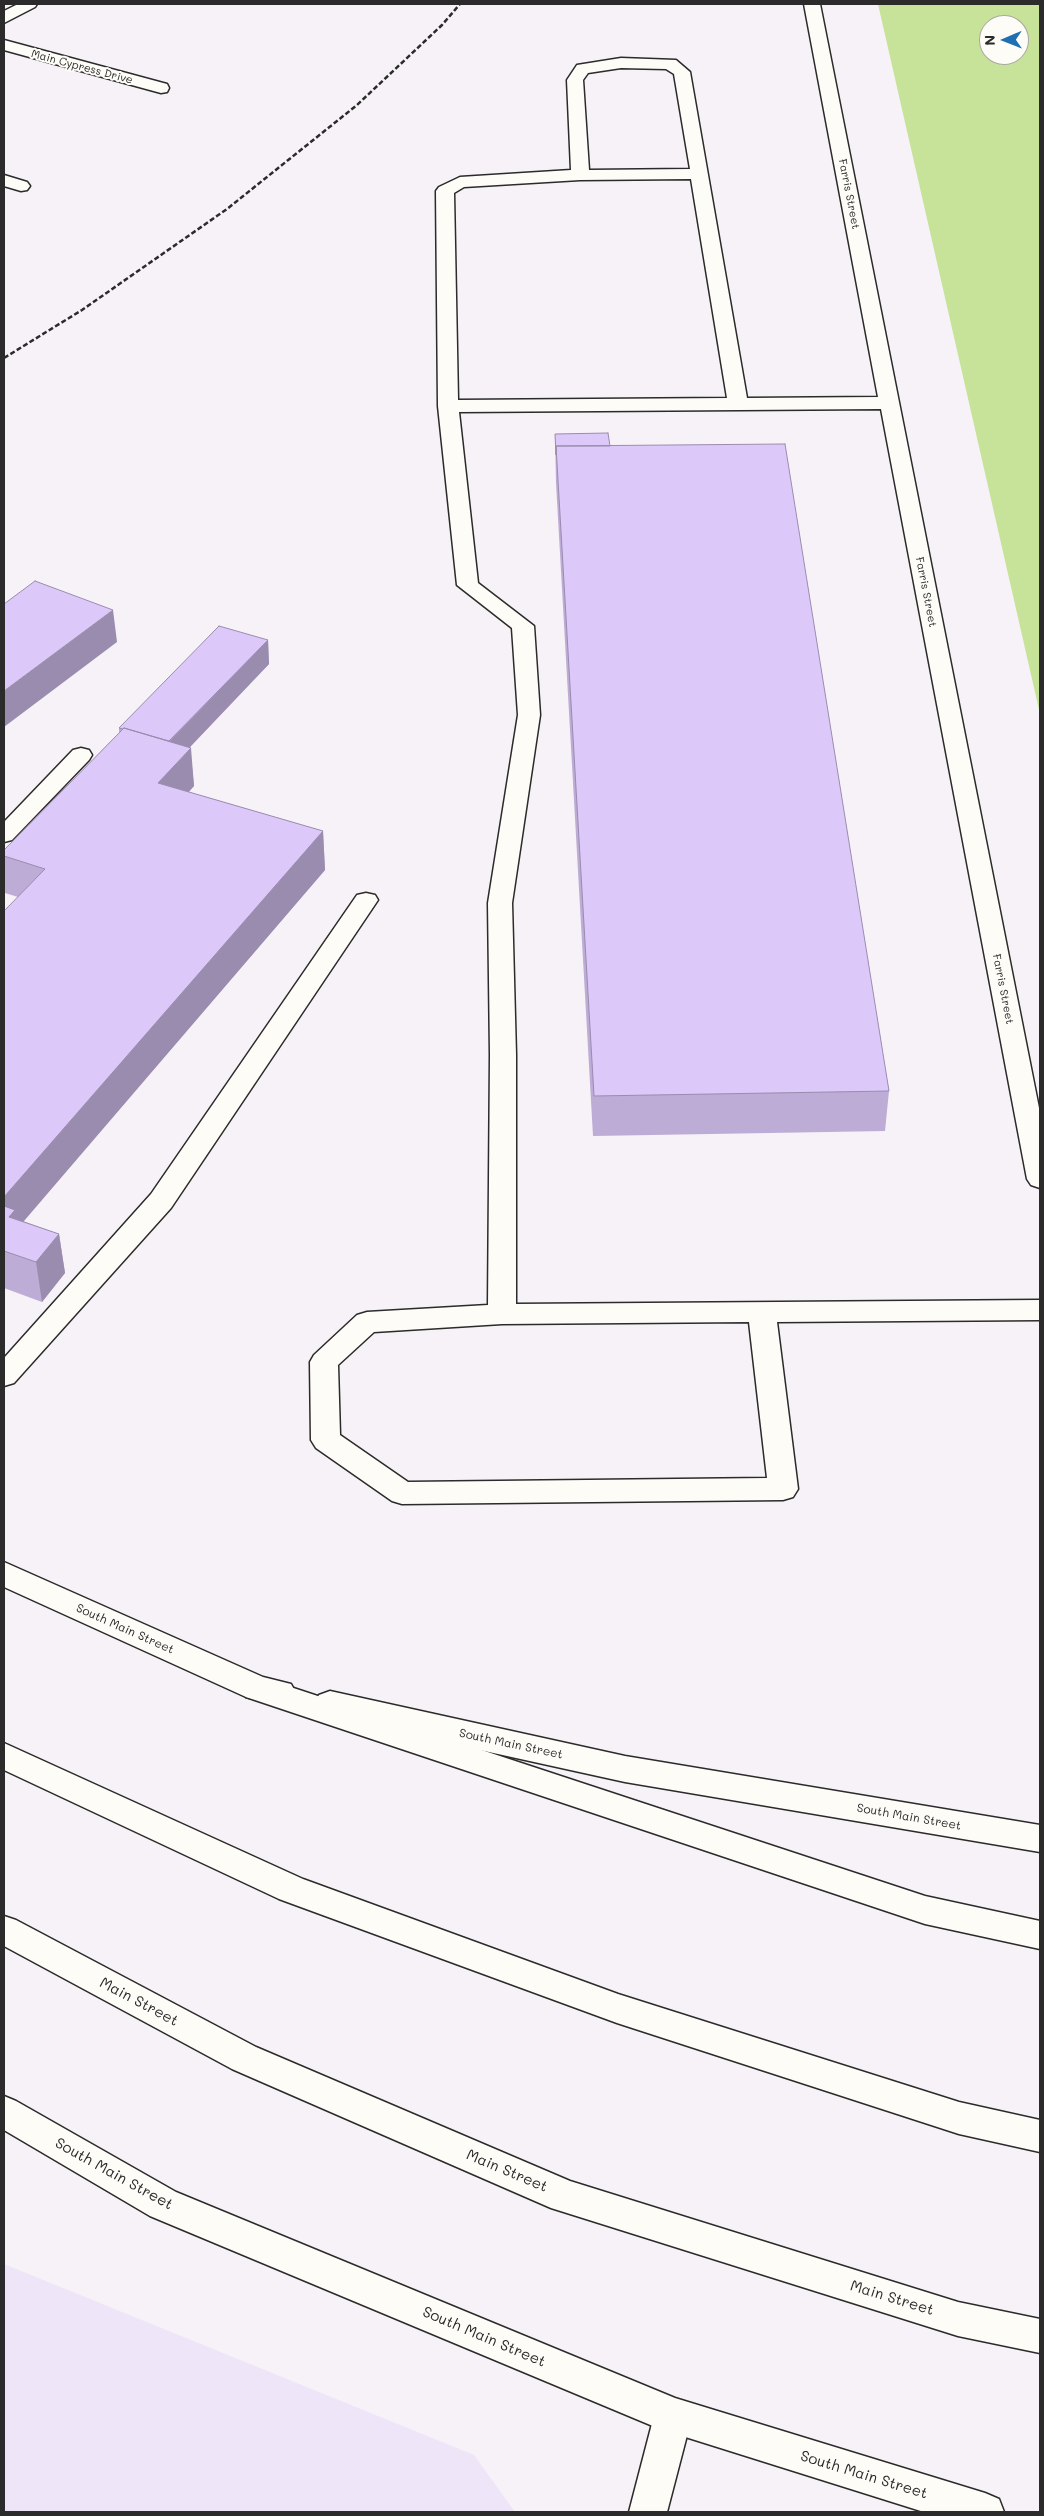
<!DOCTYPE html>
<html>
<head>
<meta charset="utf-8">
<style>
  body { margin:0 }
  #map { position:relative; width:1044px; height:2516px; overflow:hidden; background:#f6f2f7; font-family:Mali,sans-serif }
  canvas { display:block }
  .frame { position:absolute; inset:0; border:5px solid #2b2b2b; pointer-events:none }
  .north { position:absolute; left:979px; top:15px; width:50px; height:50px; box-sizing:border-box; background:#fdfcf7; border:1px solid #a9a8a5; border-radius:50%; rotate:269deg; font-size:14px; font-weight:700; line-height:20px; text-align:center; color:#2b2b2b }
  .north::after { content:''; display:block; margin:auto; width:18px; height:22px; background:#1f6fb2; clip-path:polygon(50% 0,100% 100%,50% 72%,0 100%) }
</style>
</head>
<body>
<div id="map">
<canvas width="1044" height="2516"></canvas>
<div class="frame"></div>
<div class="north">N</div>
</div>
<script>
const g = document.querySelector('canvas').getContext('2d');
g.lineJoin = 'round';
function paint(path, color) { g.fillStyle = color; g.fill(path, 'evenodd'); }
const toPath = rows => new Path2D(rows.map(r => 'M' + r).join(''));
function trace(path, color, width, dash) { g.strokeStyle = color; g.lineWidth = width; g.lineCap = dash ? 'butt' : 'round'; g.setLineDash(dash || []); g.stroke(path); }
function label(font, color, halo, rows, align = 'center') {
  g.font = font + ' Mali,sans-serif'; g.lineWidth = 4; g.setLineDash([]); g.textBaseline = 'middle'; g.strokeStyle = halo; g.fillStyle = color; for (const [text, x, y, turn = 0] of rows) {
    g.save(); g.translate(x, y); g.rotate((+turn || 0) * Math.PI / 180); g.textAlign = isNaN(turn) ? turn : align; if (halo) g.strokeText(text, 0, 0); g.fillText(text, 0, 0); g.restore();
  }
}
paint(toPath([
  [4,2264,474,2455,515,2512,4,2512]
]), '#eee5f8');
paint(toPath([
  [878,4,1040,4,1040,714],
  [989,25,1019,25,1019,55,989,55]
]), '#c7e299');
const lane = toPath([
  [18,4,37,4,35,7,4,23,4,11,18,4],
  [804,4,820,4,1040,1113,1040,1188,1031,1185,1027,1179,881,409,459,412,478,583,534,626,540,715,512,903,516,1055,516,1304,1040,1300,1040,1320,777,1322,798,1489,793,1497,783,1500,402,1504,392,1501,316,1448,311,1440,310,1362,314,1355,357,1315,367,1312,488,1305,490,1055,488,903,518,715,512,628,457,585,438,406,436,191,439,187,460,177,571,170,567,80,577,65,621,58,676,60,690,72,747,398,878,397,804,4],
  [621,68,666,69,674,74,690,169,589,170,583,80,588,73,621,68],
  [691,179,727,398,458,400,454,193,464,187,580,180,691,179],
  [749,1322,767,1478,408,1482,340,1435,338,1365,374,1332,502,1324,749,1322],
  [4,40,167,84,169,88,167,92,161,93,4,50,4,40],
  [4,175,27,182,30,186,27,190,21,191,4,186,4,175],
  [81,748,89,750,92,755,89,760,12,840,4,842,4,822,73,750,81,748],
  [366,893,375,895,378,900,171,1208,14,1383,4,1386,4,1358,151,1194,357,895,366,893]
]);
const street = toPath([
  [673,2398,686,2403,692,2416,667,2512,629,2512,654,2416,660,2403,673,2398]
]);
const secondary = toPath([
  [4,1562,263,1677,291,1684,296,1693,291,1702,280,1705,246,1697,4,1587,4,1562],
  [330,1691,625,1756,1040,1825,1040,1852,625,1782,330,1717,319,1713,314,1704,319,1695,330,1691],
  [4,2096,16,2101,176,2192,675,2398,985,2493,999,2499,1004,2512,924,2512,660,2429,150,2216,4,2130,4,2096]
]);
const highway = toPath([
  [257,1676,925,1896,1040,1921,1040,1949,925,1924,246,1697,241,1688,246,1679,257,1676],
  [4,1743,303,1879,618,1994,959,2102,1040,2120,1040,2152,959,2134,617,2023,279,1899,4,1770,4,1743],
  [4,1916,16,1920,256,2047,570,2181,958,2302,1040,2319,1040,2353,958,2336,551,2208,232,2069,4,1946,4,1916]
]);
trace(lane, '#2b2b2b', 3);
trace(street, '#2b2b2b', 3);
trace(secondary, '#2b2b2b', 3);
trace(highway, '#2b2b2b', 3);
paint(lane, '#fdfcf7');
paint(street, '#fdfcf7');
paint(secondary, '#fdfcf7');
paint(highway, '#fdfcf7');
trace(toPath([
  [4,358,82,310,227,209,357,105,442,25,460,4]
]), '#2b2b2b', 2.5, [5, 2.5]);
paint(toPath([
  [555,434,610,446,889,1091,885,1131,593,1136,556,483],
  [268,640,269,664,190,747,194,786,189,792,323,831,325,870,23,1221,59,1234,65,1273,42,1302,4,1288,4,911,18,897,5,893,4,885,4,850,119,733,119,728]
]), '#bdacd6');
paint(toPath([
  [113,610,117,642,4,727,4,691],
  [268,640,269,664,171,767,169,742],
  [191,748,194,786,161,821,158,783],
  [323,831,325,870,18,1228,4,1242,4,1197],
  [59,1234,65,1273,42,1302,36,1262]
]), '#9a8cae');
const building = toPath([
  [608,433,610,446,556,446,556,455,555,434,608,433],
  [785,444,889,1091,594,1096,556,446,785,444],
  [35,581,113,610,4,691,4,604,35,581],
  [219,626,268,640,169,741,124,728,123,729,119,728,219,626],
  [124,728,191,748,158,783,323,831,4,1197,4,911,45,869,4,856,4,850,124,728],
  [4,1206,15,1210,9,1217,59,1234,36,1262,4,1251,4,1206]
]);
paint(building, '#dcc8f9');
trace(building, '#9a8cae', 1);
label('11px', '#2b2b2b', '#fdfcf7', [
  ["Main Cypress Drive",82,67,15],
  ["Farris Street",849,194,79],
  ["Farris Street",926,592,79],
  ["Farris Street",1003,989,79]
]);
label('12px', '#2b2b2b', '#fdfcf7', [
  ["South Main Street",125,1629,24],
  ["South Main Street",511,1744,12],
  ["South Main Street",909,1817,10]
]);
label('15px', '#2b2b2b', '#fdfcf7', [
  ["Main Street",139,2002,28],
  ["Main Street",507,2171,23],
  ["South Main Street",114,2174,29],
  ["Main Street",892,2298,17],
  ["South Main Street",484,2337,23],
  ["South Main Street",864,2475,17]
]);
</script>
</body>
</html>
